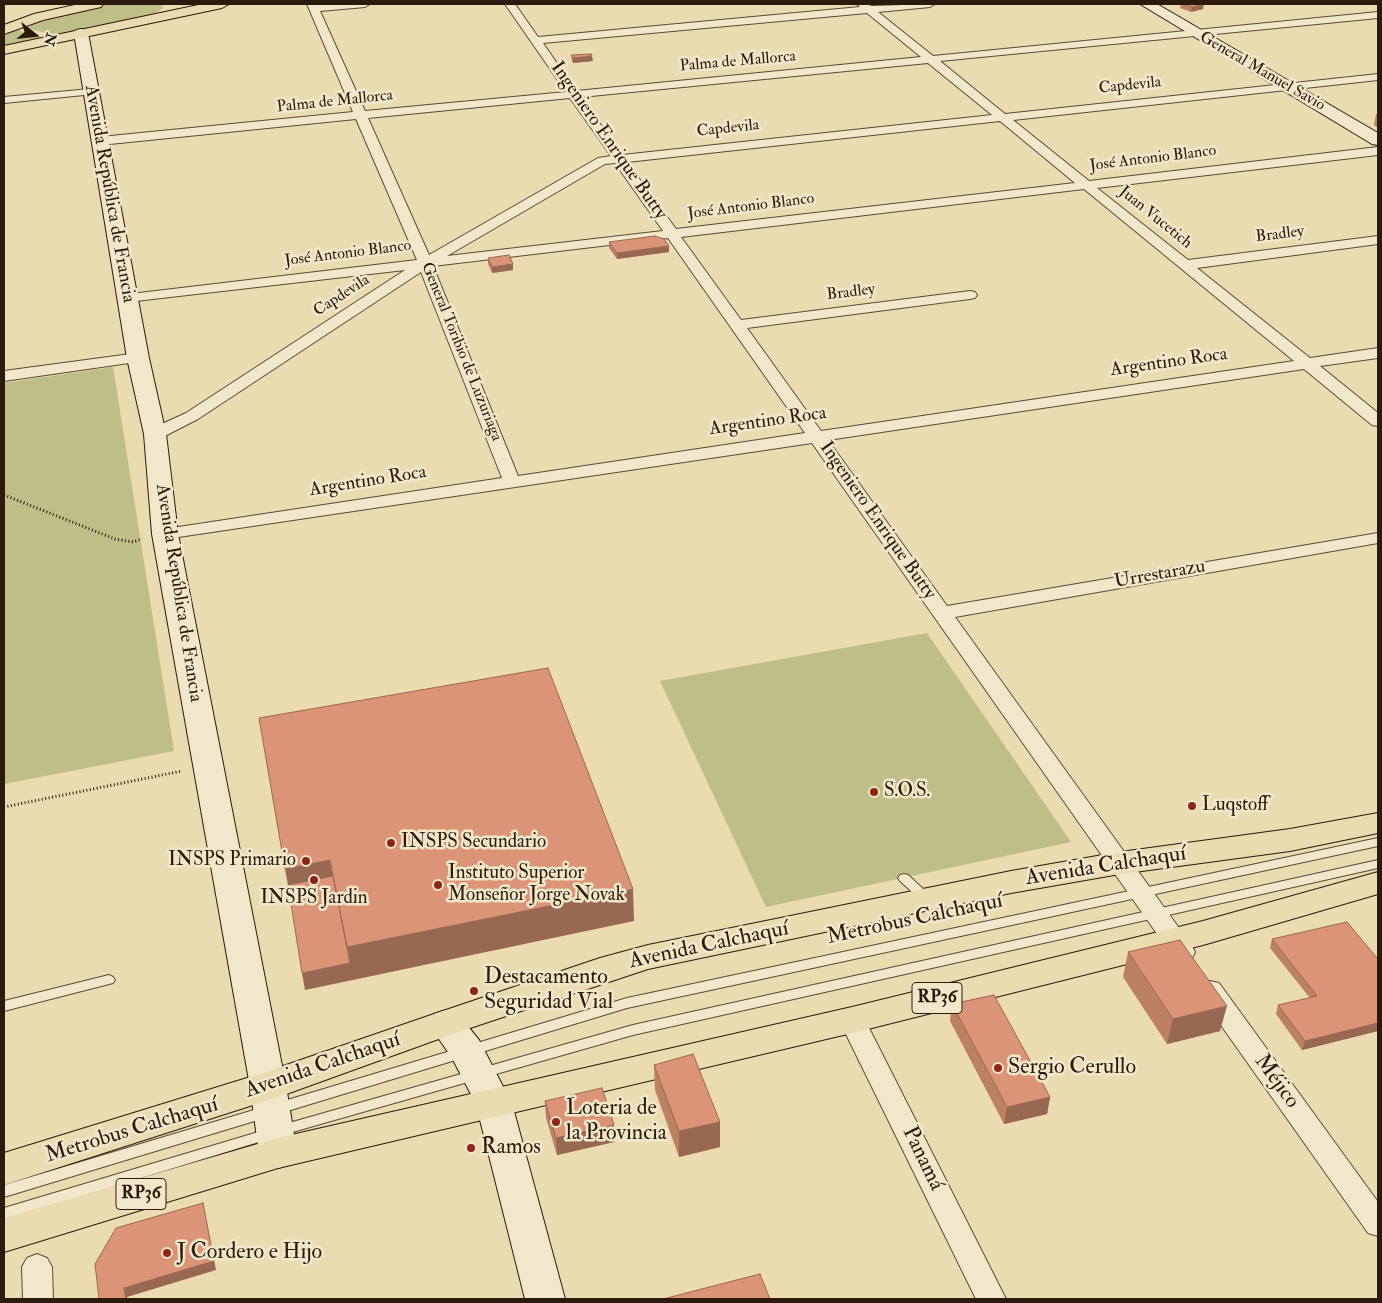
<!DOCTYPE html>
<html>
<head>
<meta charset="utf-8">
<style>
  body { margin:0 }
  #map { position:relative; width:1382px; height:1303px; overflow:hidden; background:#eadbb1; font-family:"IM FELL Double Pica",serif }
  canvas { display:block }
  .frame { position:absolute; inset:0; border:5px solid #2c1b0c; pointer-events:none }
  .north { position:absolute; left:10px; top:10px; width:50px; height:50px; -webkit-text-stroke:4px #f1e8cc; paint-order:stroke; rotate:106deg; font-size:14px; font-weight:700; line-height:20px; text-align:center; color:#2c1b0c }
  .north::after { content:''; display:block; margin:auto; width:18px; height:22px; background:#2c1b0c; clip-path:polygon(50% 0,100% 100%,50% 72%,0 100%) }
</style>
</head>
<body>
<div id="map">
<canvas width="1382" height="1303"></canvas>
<div class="frame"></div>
<div class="north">N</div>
</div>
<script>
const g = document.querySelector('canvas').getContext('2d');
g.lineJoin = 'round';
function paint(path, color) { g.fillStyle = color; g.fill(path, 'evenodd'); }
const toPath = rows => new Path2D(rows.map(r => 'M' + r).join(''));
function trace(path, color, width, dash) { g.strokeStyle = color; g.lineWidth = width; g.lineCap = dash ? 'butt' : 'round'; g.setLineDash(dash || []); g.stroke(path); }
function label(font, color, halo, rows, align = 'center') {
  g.font = font + ' "IM FELL Double Pica",serif'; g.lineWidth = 5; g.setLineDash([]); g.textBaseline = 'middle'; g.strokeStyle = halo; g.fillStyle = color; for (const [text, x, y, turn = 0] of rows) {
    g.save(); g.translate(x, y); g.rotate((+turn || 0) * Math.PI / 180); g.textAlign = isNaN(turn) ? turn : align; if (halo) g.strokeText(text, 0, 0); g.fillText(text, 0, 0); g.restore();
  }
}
paint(toPath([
  [107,4,162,4,163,8,154,14,68,33,50,34,30,29,30,26,34,22],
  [19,27,19,30,27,35,45,38,4,47,4,32],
  [113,367,174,751,4,784,4,383],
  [927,633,1071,842,766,907,660,681]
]), '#bebe87');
const lane = toPath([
  [1378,838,1378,846,627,1008,4,1197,4,1185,627,998,1378,838],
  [1378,860,1378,868,633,1035,275,1137,4,1220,4,1208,275,1127,633,1025,1378,860],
  [904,874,908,875,931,896,933,899,931,902,923,902,900,881,898,878,900,875,904,874],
  [109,975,113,977,115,980,113,983,4,1011,4,1001,109,975]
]);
const street = toPath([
  [307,4,370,4,365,7,320,11,365,111,566,92,505,4,515,4,538,37,860,7,857,4,868,4,871,6,935,4,930,7,878,12,933,56,1378,12,1378,18,940,61,1005,114,1378,74,1378,80,1013,120,1089,181,1378,147,1378,155,1097,188,1188,260,1378,236,1378,244,1197,268,1310,358,1378,348,1378,358,1320,366,1378,413,1378,426,1372,425,1304,369,828,440,947,606,1378,533,1378,543,955,617,1192,946,1195,952,1192,958,1183,961,1174,958,812,443,165,539,159,538,156,534,159,530,165,529,502,478,421,272,198,419,161,438,149,438,147,434,149,430,186,413,405,270,127,302,122,301,120,298,122,295,417,260,356,119,100,145,94,141,100,137,353,112,307,4],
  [867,13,921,57,576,91,543,43,867,13],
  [928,63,992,115,622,155,581,97,928,63],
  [570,98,611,156,598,158,429,255,368,118,570,98],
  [1000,121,1075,183,676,229,627,162,1000,121],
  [615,163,663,231,447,256,605,164,615,163],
  [1084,189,1294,361,821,431,747,328,970,299,975,298,977,295,975,292,970,291,741,320,681,237,1084,189],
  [668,238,805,433,518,476,433,266,668,238],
  [90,89,96,92,94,94,4,103,4,97,90,89],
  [138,353,143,355,146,358,143,361,4,381,4,371,138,353],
  [1210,981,1219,983,1378,1202,1378,1236,1368,1233,1201,997,1197,990,1201,983,1210,981],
  [852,1010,861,1013,865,1020,1006,1299,976,1299,839,1020,843,1013,852,1010],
  [37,1254,47,1258,52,1267,53,1299,23,1299,22,1267,27,1258,37,1254]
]);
const secondary = toPath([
  [1140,4,1157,4,1378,133,1378,145,1372,144,1140,4],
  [81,29,86,30,88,33,149,358,166,434,178,534,286,1086,297,1153,291,1164,278,1168,265,1164,259,1153,250,1086,152,534,144,434,127,358,74,33,76,30,81,29],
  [446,1010,458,1014,479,1040,512,1104,565,1299,525,1299,476,1104,452,1058,428,1023,434,1014,446,1010]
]);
const primary = toPath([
  [79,4,103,4,101,7,43,20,4,34,4,25,34,14,79,4],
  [203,4,229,4,222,8,4,54,4,46,203,4],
  [1378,813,1378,833,1290,851,1120,874,1011,893,648,969,458,1032,281,1096,4,1185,4,1153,260,1074,434,1014,600,958,648,945,1011,871,1120,852,1290,829,1378,813],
  [1378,872,1378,894,1203,945,852,1033,278,1168,4,1252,4,1218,278,1138,852,1007,1203,921,1378,872]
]);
trace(lane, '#5c4b35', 2);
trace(street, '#5c4b35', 2);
trace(secondary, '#2c1b0c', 2);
trace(primary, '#2c1b0c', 2);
trace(toPath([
  [4,495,115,539,133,542,142,539],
  [4,807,182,771]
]), '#2c1b0c', 3, [1, 2.5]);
paint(lane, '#f1e8cc');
paint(street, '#f1e8cc');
paint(secondary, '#f1e8cc');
paint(primary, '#eadbb1');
paint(toPath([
  [1181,4,1203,9,1191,12,1180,8],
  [571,55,593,61,573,63,572,61],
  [1376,114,1378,114,1378,128,1374,125],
  [609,242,669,252,617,259,609,248],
  [488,258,513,270,492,273,488,264],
  [1272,939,1378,959,1378,1031,1302,1050,1276,1014,1278,1005,1310,998,1270,948],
  [1128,952,1220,1031,1167,1044,1123,977],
  [952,1004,1050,1097,1047,1114,1004,1124,950,1021],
  [654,1065,720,1122,720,1147,679,1157,655,1090],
  [545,1101,614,1142,557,1155,546,1118]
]), '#bc8065');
paint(toPath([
  [1204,4,1203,9,1191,12,1192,7],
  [592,56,593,61,573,63,573,58],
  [669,246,669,252,617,259,617,253],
  [513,264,513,270,492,273,492,267],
  [330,860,336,893,291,902,285,869],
  [633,889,634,921,305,990,302,973,350,963,347,947],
  [1227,1006,1220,1031,1167,1044,1173,1019],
  [1378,1023,1378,1031,1302,1050,1305,1041],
  [1050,1097,1047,1114,1004,1124,1007,1107],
  [720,1122,720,1147,679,1157,679,1131],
  [614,1125,614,1142,557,1155,556,1138],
  [203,1203,216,1270,127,1297,127,1299,125,1299,124,1288]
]), '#996853');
const building = toPath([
  [1182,4,1204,4,1192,7,1182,4],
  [591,54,592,56,573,58,571,55,591,54],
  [655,236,664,239,669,246,617,253,609,242,655,236],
  [509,255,513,264,492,267,488,258,509,255],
  [548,668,633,889,347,947,330,860,285,869,259,718,548,668],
  [333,876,350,963,302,973,288,885,333,876],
  [1347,922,1378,959,1378,1023,1305,1041,1278,1005,1317,996,1272,939,1347,922],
  [1180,940,1227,1006,1173,1019,1128,952,1180,940],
  [994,995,1050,1097,1007,1107,952,1004,994,995],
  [693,1054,720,1122,679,1131,654,1065,693,1054],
  [602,1088,614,1125,556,1138,545,1101,602,1088],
  [203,1203,214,1261,124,1288,126,1299,99,1299,95,1264,116,1228,203,1203],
  [760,1274,770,1299,663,1299,760,1274]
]);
paint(building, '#db9576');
trace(building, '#996853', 1);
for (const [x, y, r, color] of [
  [874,792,5,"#8f2418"],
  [1192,806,5,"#8f2418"],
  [391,843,5,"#8f2418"],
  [306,861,5,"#8f2418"],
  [314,880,5,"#8f2418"],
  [438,885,5,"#8f2418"],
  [474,991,5,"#8f2418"],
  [998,1068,5,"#8f2418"],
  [556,1122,5,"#8f2418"],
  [471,1148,5,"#8f2418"],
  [167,1253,5,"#8f2418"]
]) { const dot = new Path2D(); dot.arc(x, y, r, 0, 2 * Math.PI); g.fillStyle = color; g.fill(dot); trace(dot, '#f1e8cc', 2); }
label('16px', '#2c1b0c', '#f1e8cc', [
  ["Palma de Mallorca",738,62,-5],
  ["General Manuel Savio",1262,72,30],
  ["Capdevila",1130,86,-6],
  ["Palma de Mallorca",335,102,-6],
  ["Capdevila",728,129,-6],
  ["José Antonio Blanco",1153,159,-7],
  ["José Antonio Blanco",751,207,-7],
  ["Juan Vucetich",1155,218,39],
  ["Bradley",1280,235,-7],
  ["José Antonio Blanco",348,254,-7],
  ["Bradley",851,293,-7],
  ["Capdevila",342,296,-33],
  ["General Toribio de Luzuriaga",461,352,68]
]);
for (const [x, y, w] of [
  [937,998,50],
  [141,1194,50]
]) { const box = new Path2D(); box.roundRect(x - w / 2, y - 15.5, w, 31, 4); g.fillStyle = '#f1e8cc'; g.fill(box); trace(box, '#2c1b0c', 1); }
label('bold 18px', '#2c1b0c', null, [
  ["RP36",937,998],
  ["RP36",141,1194]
]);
label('19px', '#2c1b0c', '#f1e8cc', [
  ["Ingeniero Enrique Butty",608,141,55],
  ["Avenida República de Francia",109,194,80],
  ["Argentino Roca",1169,363,-8],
  ["Argentino Roca",768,422,-8],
  ["Argentino Roca",368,482,-9],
  ["Ingeniero Enrique Butty",877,521,55],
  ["Urrestarazu",1160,575,-10],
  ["Avenida República de Francia",178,593,81]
]);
label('19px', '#2c1b0c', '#f1e8cc', [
  ["S.O.S.",884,792],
  ["Luqstoff",1202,806],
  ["INSPS Secundario",401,843],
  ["INSPS Primario",296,861,"right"],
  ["Instituto Superior",448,874],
  ["Monseñor Jorge Novak",448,896],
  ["INSPS Jardin",314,899,"center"]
], 'left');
label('22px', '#2c1b0c', '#f1e8cc', [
  ["Avenida Calchaquí",1106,867,-9],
  ["Metrobus Calchaquí",915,920,-12],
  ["Avenida Calchaquí",709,946,-12],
  ["Avenida Calchaquí",323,1066,-19],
  ["Méjico",1276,1082,54],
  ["Metrobus Calchaquí",132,1131,-17],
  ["Panamá",922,1159,64]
]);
label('22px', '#2c1b0c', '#f1e8cc', [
  ["Destacamento",484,978],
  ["Seguridad Vial",484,1003],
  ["Sergio Cerullo",1008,1068],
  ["Loteria de",566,1109],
  ["la Provincia",566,1134],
  ["Ramos",481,1148],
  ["J Cordero e Hijo",177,1253]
], 'left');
</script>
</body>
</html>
